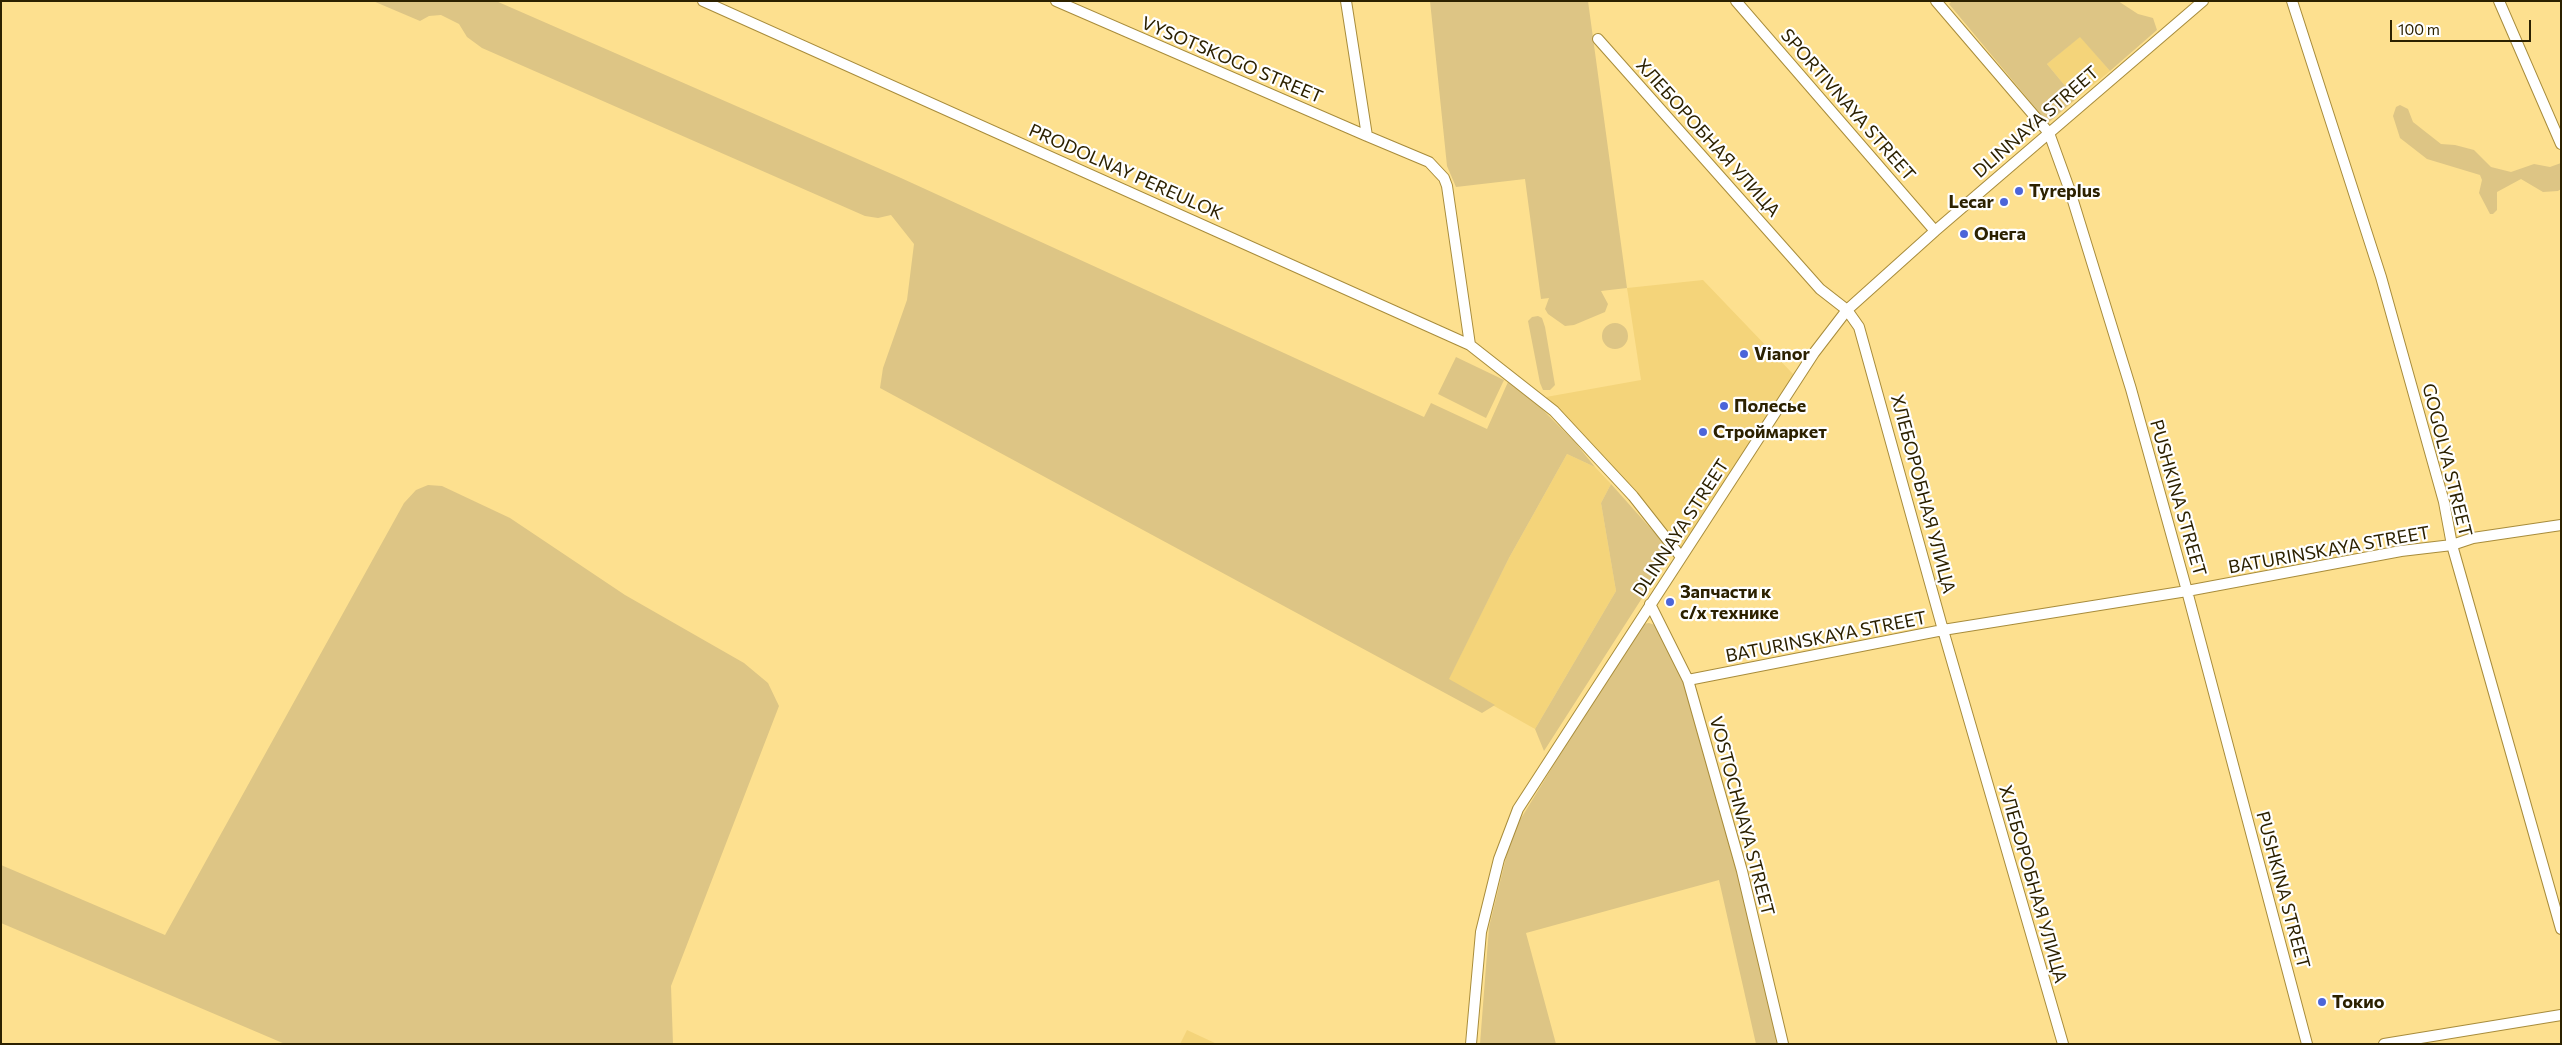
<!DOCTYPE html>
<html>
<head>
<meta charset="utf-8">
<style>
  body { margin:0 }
  #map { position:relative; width:2562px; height:1045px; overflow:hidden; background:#fde08f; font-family:Commissioner,sans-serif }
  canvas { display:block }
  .frame { position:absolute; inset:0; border:2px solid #2c2100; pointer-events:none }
  .scale { position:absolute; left:2390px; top:20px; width:141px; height:22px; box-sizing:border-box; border:2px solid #2c2100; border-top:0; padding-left:6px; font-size:15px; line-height:18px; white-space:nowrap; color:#2c2100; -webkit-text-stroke:4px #fff; paint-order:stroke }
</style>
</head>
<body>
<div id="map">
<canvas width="2562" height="1045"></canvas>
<div class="frame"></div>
<div class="scale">100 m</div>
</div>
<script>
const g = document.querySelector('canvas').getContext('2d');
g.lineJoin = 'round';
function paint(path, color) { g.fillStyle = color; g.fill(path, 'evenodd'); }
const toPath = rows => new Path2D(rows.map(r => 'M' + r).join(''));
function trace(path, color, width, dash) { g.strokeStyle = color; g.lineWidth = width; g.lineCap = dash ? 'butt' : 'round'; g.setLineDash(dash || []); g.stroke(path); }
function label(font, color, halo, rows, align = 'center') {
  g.font = font + ' Commissioner,sans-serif'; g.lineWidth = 4.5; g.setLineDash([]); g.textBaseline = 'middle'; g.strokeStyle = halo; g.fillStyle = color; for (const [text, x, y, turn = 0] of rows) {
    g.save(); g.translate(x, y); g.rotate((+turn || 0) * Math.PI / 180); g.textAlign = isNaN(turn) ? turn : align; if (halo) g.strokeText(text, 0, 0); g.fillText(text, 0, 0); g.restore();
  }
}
paint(toPath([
  [2080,36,2110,71,2076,99,2047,64],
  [1703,280,1794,375,1681,549,1624,479,1546,397,1641,380,1627,288],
  [1567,454,1595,467,1611,484,1601,503,1616,591,1535,729,1448,680,1509,558],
  [1187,1030,1217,1044,1180,1044]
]), '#f4d47a');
paint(toPath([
  [373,1,496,1,901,178,1424,417,1431,403,1487,429,1508,382,1541,408,1574,441,1595,467,1567,454,1509,558,1449,679,1495,705,1482,713,880,388,883,368,907,300,914,244,891,215,878,218,865,216,482,48,467,37,459,24,441,15,429,16,420,21],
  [1430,1,1588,1,1627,288,1601,291,1608,304,1605,312,1574,325,1565,326,1548,314,1545,309,1549,298,1541,299,1525,179,1456,187,1447,166],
  [1952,1,2118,1,2138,14,2153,18,2157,30,2110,71,2080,37,2047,64,2076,99,2048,123,1949,4],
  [2400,105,2408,109,2413,122,2441,144,2455,145,2474,150,2491,167,2511,172,2534,164,2550,167,2561,163,2561,189,2558,191,2543,192,2521,179,2497,192,2497,210,2493,214,2490,214,2479,193,2482,180,2480,175,2427,159,2400,138,2393,116,2396,107],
  [1538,316,1542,318,1545,327,1555,385,1550,390,1543,390,1540,383,1528,321,1532,317],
  '1602 336a13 13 0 1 1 26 0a13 13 0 1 1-26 0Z',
  [1456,357,1504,380,1486,418,1438,394],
  [1611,484,1669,549,1669,556,1544,751,1535,729,1616,591,1601,503],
  [428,485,442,486,510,518,625,595,744,663,768,683,779,706,671,986,673,1044,285,1044,1,923,1,865,165,935,404,503,416,490],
  [1649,623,1655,625,1685,685,1737,873,1780,1044,1756,1044,1719,880,1526,933,1556,1044,1480,1044,1489,927,1512,833,1637,629,1643,624]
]), '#ddc585');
const minor = toPath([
  [703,1,1470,345],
  [1056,1,1367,136],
  [1346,1,1367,136,1429,162,1444,178,1447,186,1470,345,1554,411,1633,496,1681,557],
  [1736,1,1935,231],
  [1936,1,2049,133,2070,191,2131,389,2187,591,2307,1044],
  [2292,1,2381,277,2444,502,2452,545,2561,929],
  [2499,1,2561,144],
  [1598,39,1820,289,1847,310,1859,327,1943,630,2063,1044],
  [1650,604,1688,680,1742,871,1783,1044],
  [1688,680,1943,630,2187,591,2401,551,2452,545,2473,538,2561,525],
  [1471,1044,1481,932,1499,859,1518,809,1814,353,1847,310,1935,231,2203,1],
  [2384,1044,2561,1015]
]);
trace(minor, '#a88c3b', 12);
trace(minor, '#fff', 10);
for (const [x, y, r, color] of [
  [2019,191,5,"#4c65d9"],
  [2004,202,5,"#4c65d9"],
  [1964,234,5,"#4c65d9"],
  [1744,354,5,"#4c65d9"],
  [1724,406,5,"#4c65d9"],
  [1703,432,5,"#4c65d9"],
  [1670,602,5,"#4c65d9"],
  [2322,1002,5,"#4c65d9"]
]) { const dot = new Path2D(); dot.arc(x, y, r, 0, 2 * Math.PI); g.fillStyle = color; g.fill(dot); trace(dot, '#fff', 2); }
label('18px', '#2c2100', '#fff', [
  ["VYSOTSKOGO STREET",1232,60,23],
  ["SPORTIVNAYA STREET",1848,105,49],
  ["DLINNAYA STREET",2036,122,-41],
  ["ХЛЕБОРОБНАЯ УЛИЦА",1708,138,48],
  ["PRODOLNAY PEREULOK",1126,172,24],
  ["GOGOLYA STREET",2447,460,76],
  ["ХЛЕБОРОБНАЯ УЛИЦА",1923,494,75],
  ["PUSHKINA STREET",2178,498,74],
  ["DLINNAYA STREET",1681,528,-57],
  ["BATURINSKAYA STREET",2329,550,-10],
  ["BATURINSKAYA STREET",1826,637,-11],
  ["VOSTOCHNAYA STREET",1742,816,75],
  ["ХЛЕБОРОБНАЯ УЛИЦА",2033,884,74],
  ["PUSHKINA STREET",2283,890,75]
]);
label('bold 18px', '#2c2100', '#fff', [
  ["Tyreplus",2029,191],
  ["Lecar",1994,202,"right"],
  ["Онега",1974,234],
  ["Vianor",1754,354],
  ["Полесье",1734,406],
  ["Строймаркет",1713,432],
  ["Запчасти к",1680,592],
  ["с/х технике",1680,613],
  ["Токио",2332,1002]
], 'left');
</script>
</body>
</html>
